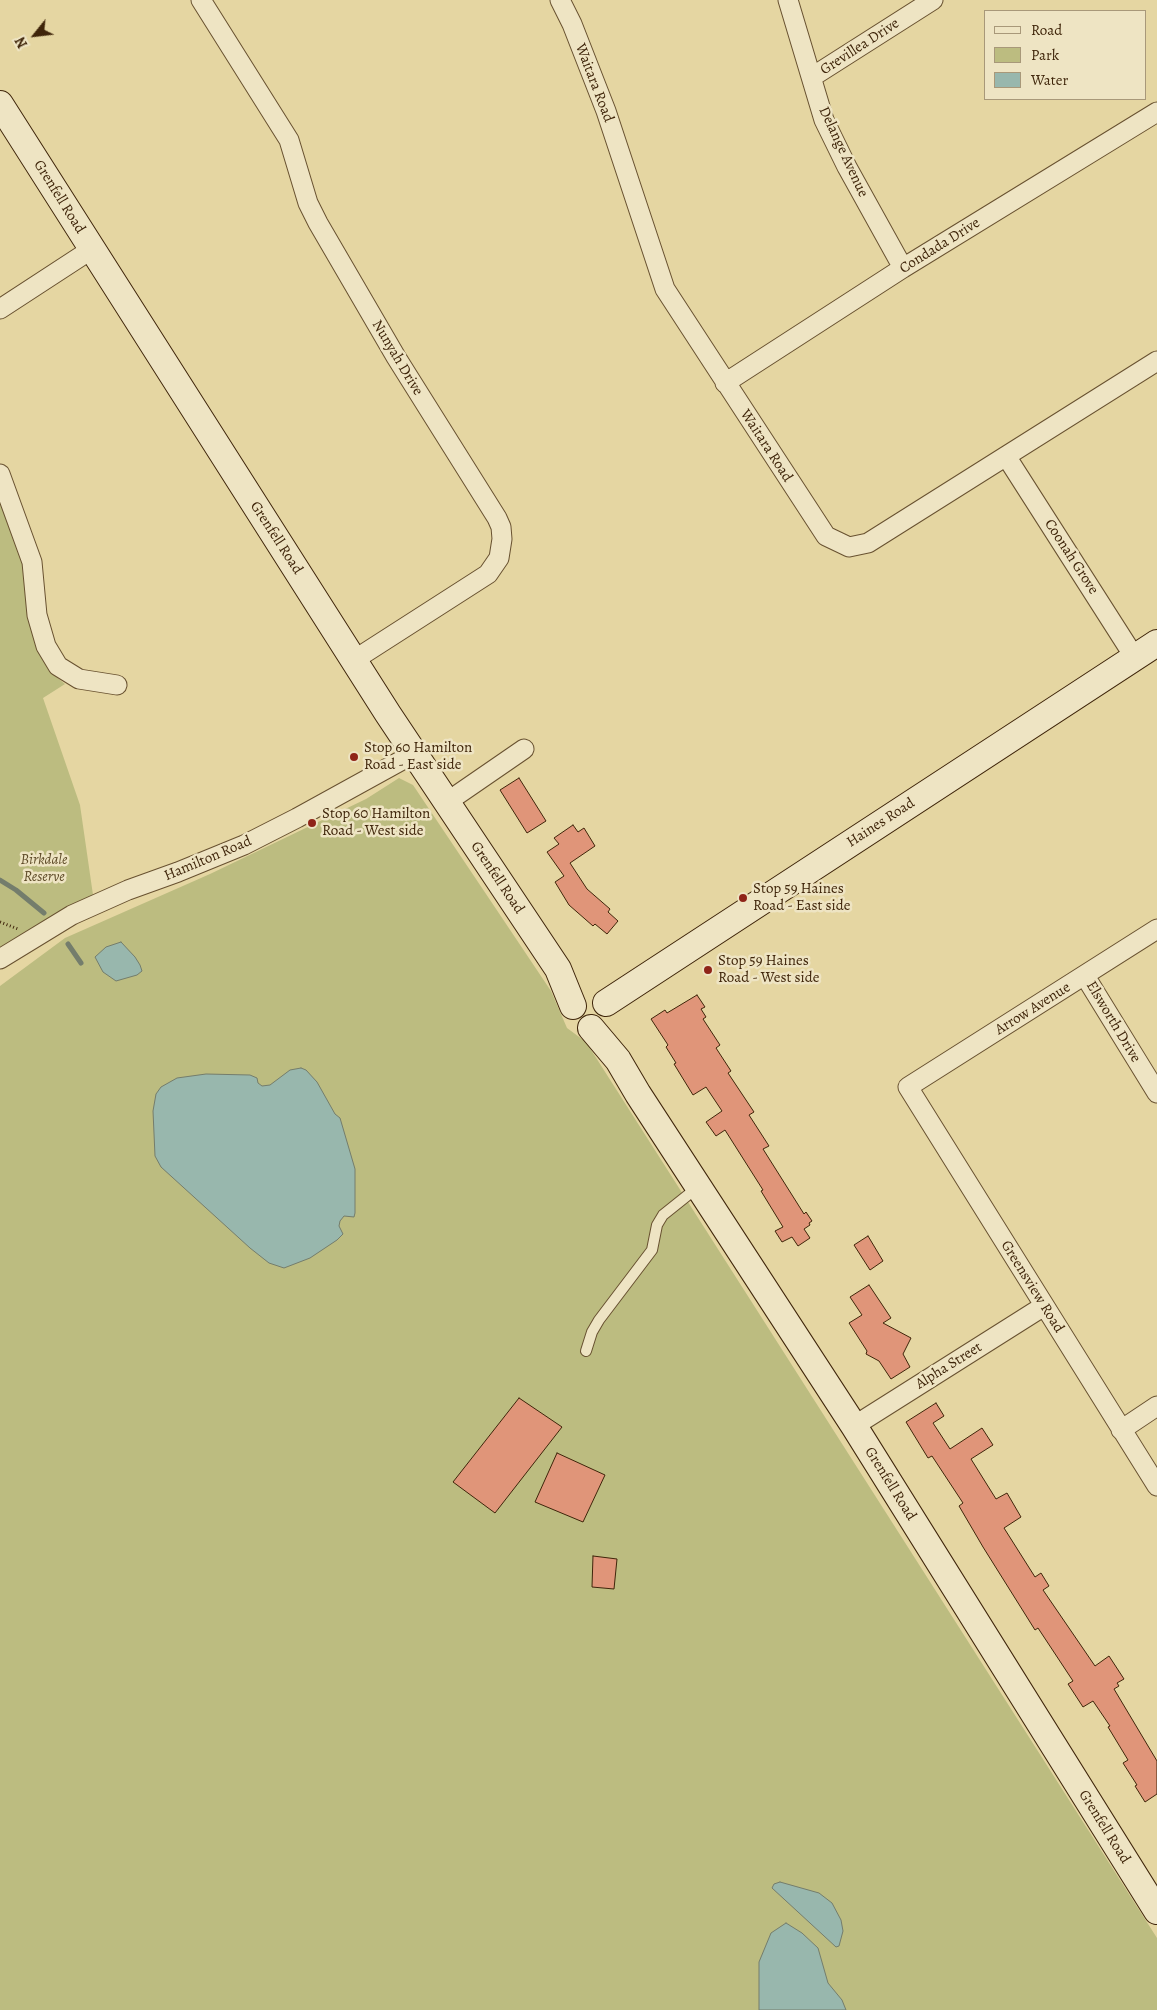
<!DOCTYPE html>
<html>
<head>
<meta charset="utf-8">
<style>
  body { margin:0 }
  #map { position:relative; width:1157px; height:2010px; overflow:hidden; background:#e5d6a2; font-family:Alegreya,serif }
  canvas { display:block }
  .legend { position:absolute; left:984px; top:10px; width:162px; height:90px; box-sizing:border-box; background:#eee4c3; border:1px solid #a89879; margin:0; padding:6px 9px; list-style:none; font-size:15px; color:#3f250a }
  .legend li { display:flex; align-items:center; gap:10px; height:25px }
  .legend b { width:25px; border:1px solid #a89879 }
  .north { position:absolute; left:10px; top:10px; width:50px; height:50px; -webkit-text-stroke:4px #eee4c3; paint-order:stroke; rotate:241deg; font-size:14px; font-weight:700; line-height:20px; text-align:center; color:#3f250a }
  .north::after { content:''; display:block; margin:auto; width:18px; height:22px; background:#3f250a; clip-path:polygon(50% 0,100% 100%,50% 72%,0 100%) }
</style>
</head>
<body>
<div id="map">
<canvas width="1157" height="2010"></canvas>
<ul class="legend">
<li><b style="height:6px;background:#eee4c3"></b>Road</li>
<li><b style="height:14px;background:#bcbc80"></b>Park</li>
<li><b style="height:14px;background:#98b7ad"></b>Water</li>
</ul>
<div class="north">N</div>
</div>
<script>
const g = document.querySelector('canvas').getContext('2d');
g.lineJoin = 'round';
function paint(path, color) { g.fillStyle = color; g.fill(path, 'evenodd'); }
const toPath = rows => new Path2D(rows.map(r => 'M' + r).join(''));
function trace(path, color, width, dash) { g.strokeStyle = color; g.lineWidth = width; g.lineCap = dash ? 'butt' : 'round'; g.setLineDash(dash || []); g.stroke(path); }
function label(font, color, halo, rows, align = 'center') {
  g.font = font + ' Alegreya,serif'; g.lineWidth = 5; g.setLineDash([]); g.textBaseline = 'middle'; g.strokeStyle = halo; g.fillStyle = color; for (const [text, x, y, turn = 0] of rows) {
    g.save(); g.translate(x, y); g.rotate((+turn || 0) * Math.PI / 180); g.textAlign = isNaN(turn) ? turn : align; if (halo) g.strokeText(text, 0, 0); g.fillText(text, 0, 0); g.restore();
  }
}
paint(toPath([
  [0,498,23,565,30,617,38,650,49,671,65,684,43,698,80,805,93,895,70,906,0,949],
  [399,778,413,785,551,991,567,1028,586,1042,1157,1938,1157,2010,0,2010,0,986,65,938,210,874,366,799]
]), '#bcbc80');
const water = toPath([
  [121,942,135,957,140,965,142,971,137,975,116,981,103,972,95,957,106,947,121,942],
  [301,1068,306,1070,317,1082,335,1114,340,1118,355,1169,355,1213,354,1217,344,1216,340,1221,339,1226,343,1234,337,1240,310,1258,284,1268,269,1263,250,1248,161,1167,155,1156,153,1111,156,1094,161,1087,177,1078,206,1074,250,1075,257,1078,258,1083,262,1086,270,1085,290,1070,301,1068],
  [780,1882,819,1893,832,1903,841,1920,843,1931,839,1946,836,1947,772,1888,774,1884,780,1882],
  [786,1923,802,1933,818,1948,828,1983,842,2000,846,2010,759,2010,759,1962,771,1933,786,1923]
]);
paint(water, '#98b7ad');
trace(water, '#747d6c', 1);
trace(toPath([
  [0,880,16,890,44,913],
  [68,944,81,963]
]), '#747d6c', 5);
const building = toPath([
  [519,778,546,821,527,833,500,790,519,778],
  [573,825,578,832,584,828,595,846,570,863,587,889,610,909,608,912,618,921,607,934,595,924,593,926,569,905,555,882,564,876,547,852,559,844,554,838,573,825],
  [697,995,705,1007,701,1009,706,1017,703,1019,720,1045,716,1048,731,1071,728,1073,754,1112,749,1115,769,1146,763,1149,804,1214,806,1212,812,1221,809,1223,810,1225,804,1229,810,1238,798,1246,792,1237,782,1242,775,1231,783,1227,761,1191,763,1190,725,1130,716,1136,706,1122,722,1111,706,1087,693,1095,674,1064,676,1063,666,1047,668,1045,651,1019,665,1010,667,1013,697,995],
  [868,1236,883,1261,870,1270,854,1245,868,1236],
  [869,1285,891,1318,883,1323,911,1338,903,1354,910,1367,891,1379,879,1361,866,1354,867,1351,849,1323,862,1315,850,1297,869,1285],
  [519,1398,562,1427,495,1513,453,1482,519,1398],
  [936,1403,944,1416,933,1423,950,1449,982,1428,993,1445,971,1459,996,1499,1007,1493,1021,1517,1004,1528,1035,1577,1041,1573,1049,1586,1043,1590,1095,1666,1109,1656,1124,1679,1117,1683,1119,1686,1114,1689,1157,1761,1157,1794,1145,1802,1135,1786,1137,1785,1123,1763,1128,1760,1108,1727,1110,1726,1093,1701,1083,1707,1068,1684,1073,1681,1038,1628,1035,1630,983,1547,959,1506,963,1503,932,1456,928,1458,906,1422,936,1403],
  [557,1453,605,1475,583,1522,535,1502,557,1453],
  [593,1556,617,1559,614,1589,592,1587,593,1556]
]);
paint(building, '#e09579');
trace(building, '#3f250a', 1);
const lane = toPath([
  [586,1351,592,1332,599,1320,652,1250,657,1225,663,1215,698,1187]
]);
const street = toPath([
  [201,0,289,140,308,203,318,223,396,357,497,518,501,527,502,539,499,558,488,574,354,660],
  [560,0,572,24,606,111,665,289,826,536,849,547,868,543,1157,361],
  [788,0,824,120,847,167,903,268],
  [812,77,933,0],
  [0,309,92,249],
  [725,383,903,268,1157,112],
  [1006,456,1135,658],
  [0,474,32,562,37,615,46,646,58,666,79,679,117,685],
  [447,802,524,749],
  [1157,929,908,1087,1157,1486],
  [0,959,72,915,128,890,178,872,244,845,297,818,415,753],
  [1085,976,1157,1093],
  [854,1426,1044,1306],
  [1121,1430,1157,1406]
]);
const secondary = toPath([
  [0,104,388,714,558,969,573,1006],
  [606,1003,1157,643],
  [591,1028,618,1060,638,1094,854,1426,1157,1911]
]);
trace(lane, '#685130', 12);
trace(street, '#685130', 21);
trace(secondary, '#3f250a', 28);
trace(toPath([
  [0,922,18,929]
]), '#3f250a', 3, [1, 2.5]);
trace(lane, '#eee4c3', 10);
trace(street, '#eee4c3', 19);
trace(secondary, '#eee4c3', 26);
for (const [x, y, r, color] of [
  [354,757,5,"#8f2418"],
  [312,823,5,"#8f2418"],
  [743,898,5,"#8f2418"],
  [708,970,5,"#8f2418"]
]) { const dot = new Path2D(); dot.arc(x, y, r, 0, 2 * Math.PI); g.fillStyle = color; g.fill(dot); trace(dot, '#eee4c3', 2); }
label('15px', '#3f250a', '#eee4c3', [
  ["Grevillea Drive",860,47,-33],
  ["Waitara Road",594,83,69],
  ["Delange Avenue",843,152,65],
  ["Grenfell Road",59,197,58],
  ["Condada Drive",940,246,-32],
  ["Nunyah Drive",397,358,59],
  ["Waitara Road",766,446,57],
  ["Grenfell Road",276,538,57],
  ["Coonah Grove",1071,557,57],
  ["Haines Road",881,823,-33],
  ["Hamilton Road",208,859,-23],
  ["Grenfell Road",497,878,56],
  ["Arrow Avenue",1033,1009,-32],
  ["Elsworth Drive",1113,1022,59],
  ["Greensview Road",1032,1287,58],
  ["Alpha Street",949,1366,-32],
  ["Grenfell Road",890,1484,58],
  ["Grenfell Road",1104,1827,58]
]);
label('15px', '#3f250a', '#eee4c3', [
  ["Stop 60 Hamilton",364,748],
  ["Road - East side",364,765],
  ["Stop 60 Hamilton",322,814],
  ["Road - West side",322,831],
  ["Stop 59 Haines",753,889],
  ["Road - East side",753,906],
  ["Stop 59 Haines",718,961],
  ["Road - West side",718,978]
], 'left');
label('italic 15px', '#5e4b28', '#eee4c3', [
  ["Birkdale",44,860],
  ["Reserve",44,877]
]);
</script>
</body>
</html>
